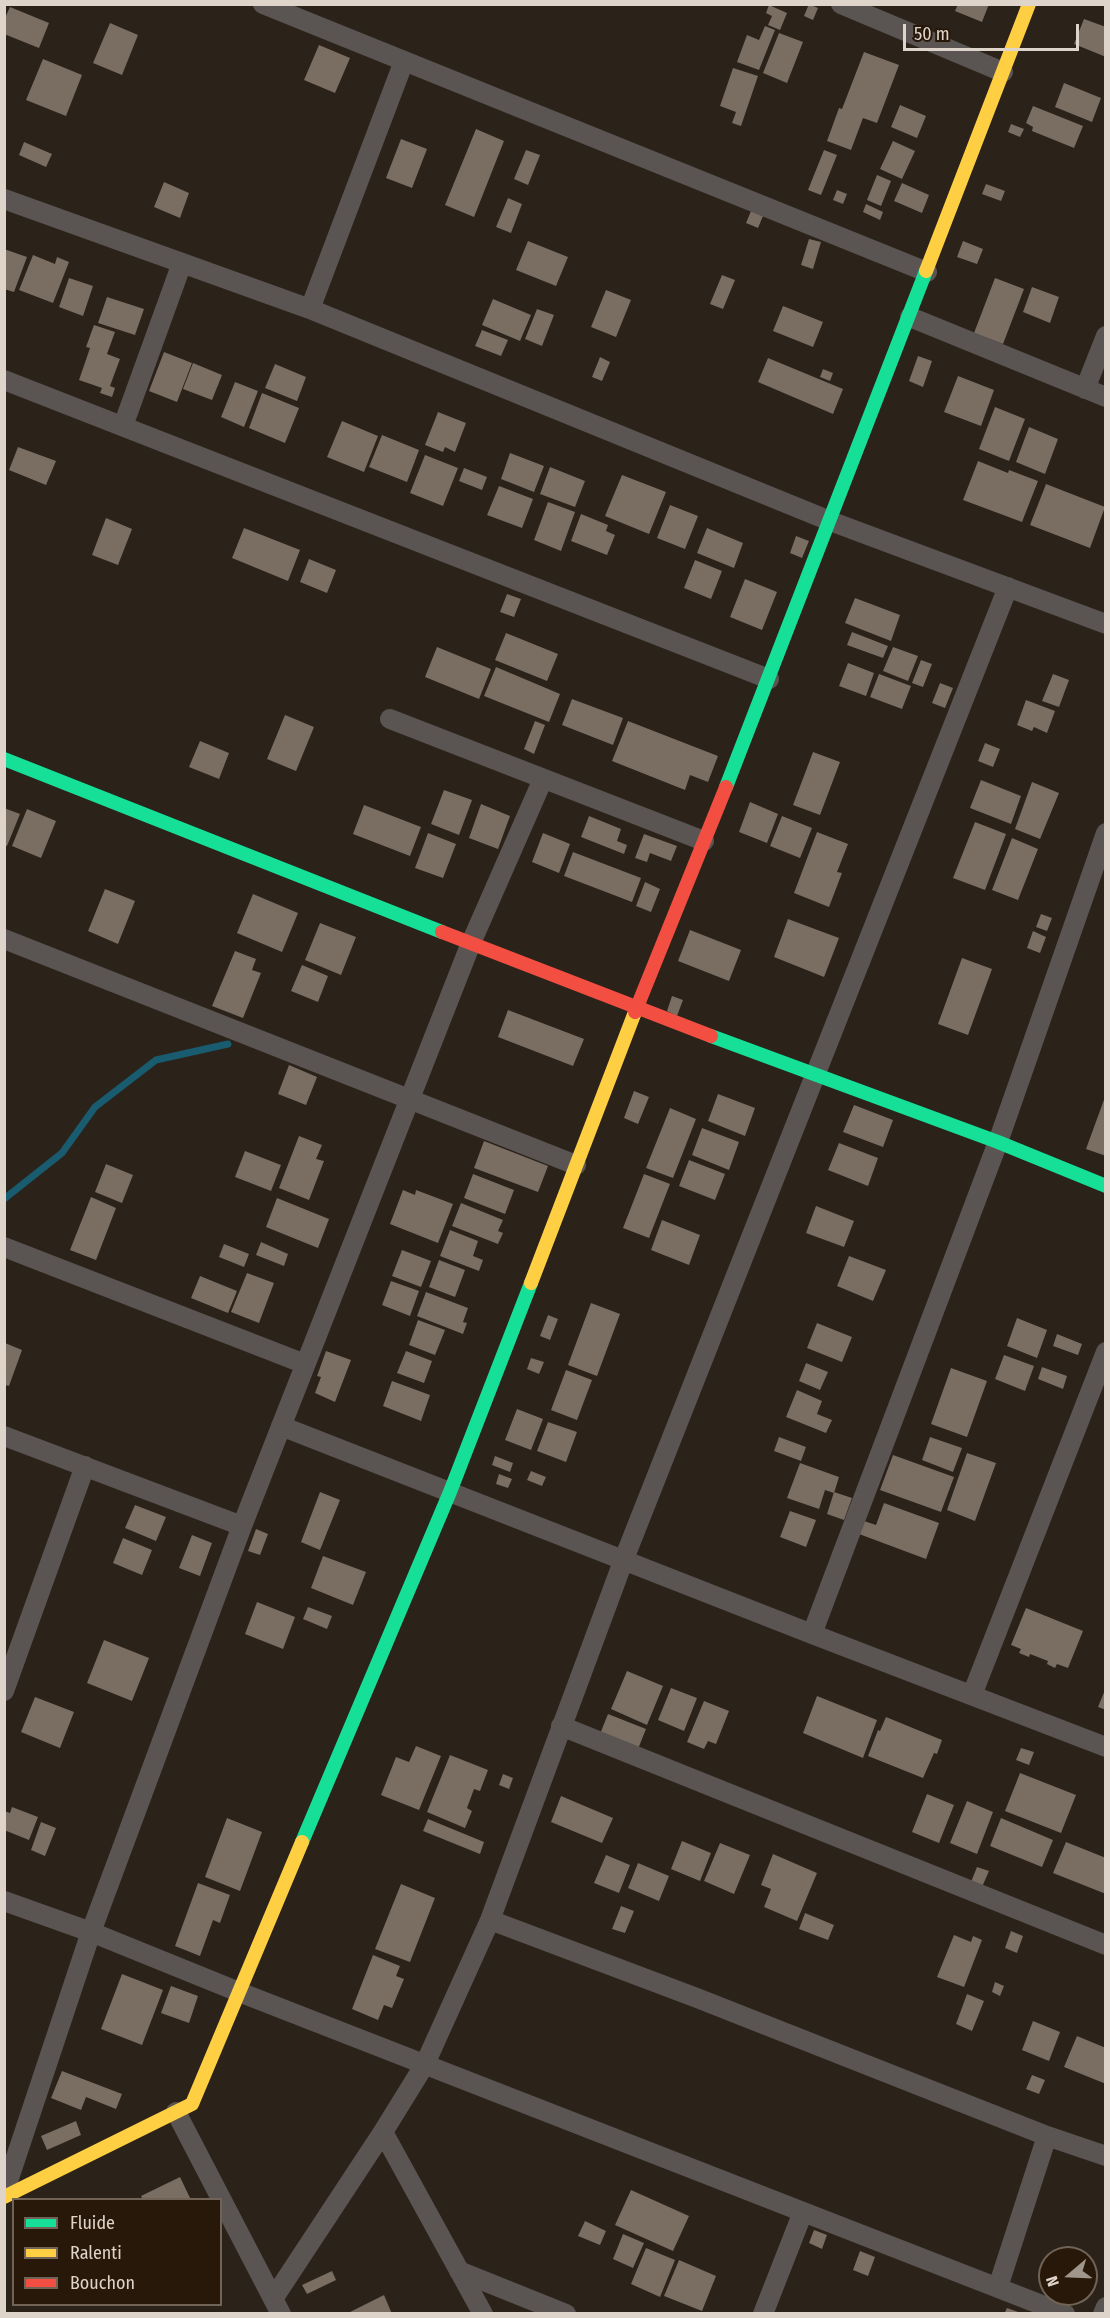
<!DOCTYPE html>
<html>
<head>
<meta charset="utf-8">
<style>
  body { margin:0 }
  #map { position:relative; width:1110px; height:2318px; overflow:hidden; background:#2b221a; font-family:"Fira Sans Condensed",sans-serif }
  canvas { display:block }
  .frame { position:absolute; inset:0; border:6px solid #dfd4ca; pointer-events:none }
  .legend { position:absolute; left:12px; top:2198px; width:210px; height:108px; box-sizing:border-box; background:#281809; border:2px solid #716356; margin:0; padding:8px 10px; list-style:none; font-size:18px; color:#dfd4ca }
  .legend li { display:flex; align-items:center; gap:12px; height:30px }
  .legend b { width:30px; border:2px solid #716356 }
  .north { position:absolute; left:1038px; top:2246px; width:60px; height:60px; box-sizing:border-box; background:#281809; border:2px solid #716356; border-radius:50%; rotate:251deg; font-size:16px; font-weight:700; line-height:24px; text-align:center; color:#dfd4ca }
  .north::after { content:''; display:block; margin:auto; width:21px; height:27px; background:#a0968c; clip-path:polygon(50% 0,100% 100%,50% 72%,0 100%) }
  .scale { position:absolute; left:903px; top:24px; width:176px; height:27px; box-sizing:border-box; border:3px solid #dfd4ca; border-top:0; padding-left:8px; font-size:18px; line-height:21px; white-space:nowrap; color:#dfd4ca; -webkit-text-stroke:4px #281809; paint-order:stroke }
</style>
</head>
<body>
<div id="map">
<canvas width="1110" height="2318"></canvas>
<div class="frame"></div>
<ul class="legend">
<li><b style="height:8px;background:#16e098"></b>Fluide</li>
<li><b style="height:8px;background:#ffcf43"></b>Ralenti</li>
<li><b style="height:8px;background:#f24e42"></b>Bouchon</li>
</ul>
<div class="north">N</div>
<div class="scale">50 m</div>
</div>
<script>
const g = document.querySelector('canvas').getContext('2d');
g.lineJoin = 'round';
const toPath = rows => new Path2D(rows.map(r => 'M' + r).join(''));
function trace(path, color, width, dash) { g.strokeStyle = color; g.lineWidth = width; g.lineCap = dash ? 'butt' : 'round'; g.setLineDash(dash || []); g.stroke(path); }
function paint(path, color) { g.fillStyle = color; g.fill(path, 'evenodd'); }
trace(toPath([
  [4,1199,62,1153,95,1107,156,1060,228,1044]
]), '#195b6f', 7);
paint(toPath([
  [809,4,818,8,813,20,804,16],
  [958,4,989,4,982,22,955,11],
  [769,5,787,13,780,30,768,25,772,16,766,13],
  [10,7,49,23,39,48,4,34,4,20],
  [1084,19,1106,27,1106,57,1074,44],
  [110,23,138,35,122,75,93,63],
  [765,26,775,30,759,70,737,62,747,35,759,40],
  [779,33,803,42,787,83,763,73],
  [319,45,350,58,335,93,304,80],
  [864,52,899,65,877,123,863,118,851,150,827,141,839,108,842,109],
  [43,59,82,75,66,116,26,100],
  [733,68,758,76,741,126,732,123,736,112,720,106],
  [1064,83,1101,98,1092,122,1055,107],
  [900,105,926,116,917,138,891,127],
  [1033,106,1083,126,1074,148,1032,131,1033,127,1026,123],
  [1011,124,1024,129,1020,137,1008,132],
  [476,129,504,141,474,217,445,205],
  [401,139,427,149,412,188,386,178],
  [893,141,915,151,902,179,880,169],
  [24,142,52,154,46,167,19,155],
  [526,150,540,155,528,185,514,179],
  [824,150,837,155,821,195,808,190],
  [877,175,891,181,881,206,867,200],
  [164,182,189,193,180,218,154,207],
  [902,183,929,195,922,213,894,201],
  [986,184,1005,191,1001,201,982,194],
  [837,190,847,194,843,204,833,200],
  [508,198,522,204,511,233,496,227],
  [866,204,883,212,880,220,863,212],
  [751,211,763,216,758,228,746,223],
  [809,239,821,242,813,269,801,265],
  [528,241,568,257,556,286,516,270],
  [963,241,983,249,977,264,957,257],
  [4,249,27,257,14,292,4,289],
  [33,255,55,264,57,257,69,262,53,303,19,290],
  [722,275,735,280,723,309,710,304],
  [69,278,93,286,83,316,59,307],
  [995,278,1024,289,1003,344,974,333],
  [1032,287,1059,297,1050,323,1023,312],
  [606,290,631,300,616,337,591,327],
  [107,297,144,309,135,335,98,323],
  [493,299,531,315,520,341,482,325],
  [783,306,823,322,813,347,773,331],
  [537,309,554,315,542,346,525,339],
  [94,325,115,332,107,354,120,359,110,386,115,388,112,397,100,393,102,388,79,380,90,348,86,347],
  [482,330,508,340,501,356,475,346],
  [164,352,192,363,177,402,149,391],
  [918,356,932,361,923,387,909,381],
  [600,357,610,362,602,381,592,377],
  [768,358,843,389,833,414,758,382],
  [193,363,222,375,212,400,183,389],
  [275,364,306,377,297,401,265,388],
  [823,369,833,373,830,381,820,377],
  [958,376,994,390,981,426,944,412],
  [235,382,258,391,244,427,221,417],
  [262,393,299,408,285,443,249,428],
  [995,407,1025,419,1009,461,979,449],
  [438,412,466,423,455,452,445,447,443,452,425,445],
  [342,421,378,436,364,472,327,457],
  [1029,427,1058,439,1045,474,1016,462],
  [382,435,419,450,407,482,369,467],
  [18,447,56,461,46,485,9,470],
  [510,453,544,466,534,492,501,479],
  [425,455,458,468,443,506,410,493],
  [978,461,1008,473,1009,470,1038,481,1022,522,963,500],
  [550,467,585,481,575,507,540,494],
  [464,468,487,477,482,490,459,481],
  [622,475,666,492,649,534,605,516],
  [1046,484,1105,507,1090,548,1030,525],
  [499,486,533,499,522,528,487,515],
  [548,502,575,512,561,551,534,540],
  [670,505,698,516,685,549,657,538],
  [581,514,608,525,606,531,615,535,607,555,571,541],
  [106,518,132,529,118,565,92,555],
  [244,528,300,550,288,581,232,558],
  [707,528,743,543,734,568,697,553],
  [796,536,809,541,802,558,790,553],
  [309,559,336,570,327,593,300,582],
  [695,560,722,571,711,599,684,588],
  [745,579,777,592,762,630,730,617],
  [507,594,521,599,514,617,500,612],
  [855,598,900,615,891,641,845,623],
  [852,632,888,646,883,658,847,645],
  [506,633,558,654,547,681,495,660],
  [437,647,491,669,479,699,425,677],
  [893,647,918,656,908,681,883,671],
  [921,660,932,664,923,687,912,683],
  [848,663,874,673,866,696,839,686],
  [496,667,560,694,549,722,484,696],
  [879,674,911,686,902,709,870,697],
  [1053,674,1069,680,1059,707,1042,701],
  [940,683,953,688,945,708,932,703],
  [572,699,623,718,613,745,562,725],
  [1026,700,1055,711,1047,733,1034,727,1032,731,1017,725],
  [285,715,314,727,296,771,267,759],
  [535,721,545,725,534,754,524,749],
  [628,721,718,756,708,782,690,775,685,790,612,761],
  [200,741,229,753,219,779,189,767],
  [985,743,1000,749,993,767,978,761],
  [813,752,840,762,820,815,793,805],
  [981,780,1021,796,1011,824,970,808],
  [1032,782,1059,793,1040,839,1015,829],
  [444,790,472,800,459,835,431,824],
  [750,802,778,814,767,843,739,832],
  [481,804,510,816,498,849,469,838],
  [364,805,421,827,410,856,353,834],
  [4,808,20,814,7,846,4,845],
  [27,809,56,821,41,858,12,846],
  [589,816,621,829,617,841,627,845,624,854,581,837],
  [782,816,812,828,800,858,770,846],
  [975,822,1006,834,985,890,953,878],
  [817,832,848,844,837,872,842,873,829,907,794,893],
  [428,833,456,844,443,878,415,868],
  [543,833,570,844,559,873,532,862],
  [644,834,677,846,671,861,650,853,647,862,635,858],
  [1012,838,1038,849,1018,900,992,890],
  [573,852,641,878,632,902,564,876],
  [645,882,660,889,651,912,636,906],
  [105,889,135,901,118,944,88,931],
  [253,894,298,913,282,952,237,933],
  [1041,914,1052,918,1047,931,1036,927],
  [788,919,839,938,824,977,774,957],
  [320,923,356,937,341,975,305,960],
  [690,930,741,950,729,981,678,961],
  [1033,931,1046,937,1040,953,1027,948],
  [235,951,256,959,252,970,261,973,243,1018,212,1006],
  [962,958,992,969,968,1035,938,1024],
  [302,965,328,976,318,1002,291,991],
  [672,996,683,1000,677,1016,667,1011],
  [508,1010,584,1039,573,1066,498,1037],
  [289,1065,317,1077,306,1105,278,1094],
  [634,1091,649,1097,638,1124,624,1118],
  [718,1094,755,1108,745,1136,708,1121],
  [1105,1097,1106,1097,1106,1156,1086,1149],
  [854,1105,893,1120,883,1147,843,1132],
  [670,1108,696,1119,673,1178,646,1168],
  [702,1128,739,1142,729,1170,692,1155],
  [299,1136,322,1145,316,1159,324,1161,309,1200,279,1188],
  [484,1141,548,1166,538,1192,474,1168],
  [839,1143,878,1158,868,1186,828,1170],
  [245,1151,281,1165,271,1191,235,1177],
  [689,1160,725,1174,715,1200,679,1186],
  [106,1164,133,1175,122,1203,95,1192],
  [473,1174,514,1190,505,1214,464,1198],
  [644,1174,670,1184,649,1238,623,1228],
  [403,1190,415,1195,416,1190,453,1204,438,1243,390,1224],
  [91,1197,116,1208,96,1260,70,1250],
  [277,1198,329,1219,318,1248,266,1227],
  [461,1203,503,1220,498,1231,503,1233,498,1244,452,1226],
  [816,1206,854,1221,844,1247,806,1233],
  [662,1220,700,1235,689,1265,651,1250],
  [450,1230,478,1241,473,1256,483,1260,479,1271,440,1256],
  [261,1242,288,1254,284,1266,256,1255],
  [224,1244,249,1254,244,1267,219,1257],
  [402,1250,431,1261,421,1287,392,1276],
  [849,1256,886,1270,873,1301,837,1286],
  [439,1260,465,1270,455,1297,429,1287],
  [247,1273,274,1283,259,1323,231,1312],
  [200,1276,237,1291,228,1313,191,1298],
  [391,1281,419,1291,410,1316,382,1305],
  [426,1292,468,1308,463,1322,467,1323,463,1334,417,1316],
  [591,1303,620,1314,597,1376,568,1365],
  [548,1315,558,1319,550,1340,540,1336],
  [1017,1318,1047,1330,1037,1358,1007,1346],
  [418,1320,445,1330,435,1355,409,1345],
  [817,1323,852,1337,842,1362,807,1348],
  [1057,1334,1082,1344,1078,1355,1053,1346],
  [5,1343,22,1350,9,1386,5,1385],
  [326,1351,351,1360,335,1402,315,1393,321,1377,317,1376],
  [406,1351,432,1361,424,1383,397,1373],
  [1004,1355,1034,1366,1025,1391,995,1379],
  [531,1358,544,1362,539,1374,527,1369],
  [806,1363,828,1372,820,1390,799,1381],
  [1042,1367,1067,1376,1063,1389,1038,1379],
  [951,1368,987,1381,967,1437,931,1424],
  [566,1370,592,1380,577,1420,551,1410],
  [392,1381,430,1395,421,1421,383,1406],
  [797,1390,822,1401,817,1414,832,1420,826,1433,786,1417],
  [517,1409,543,1419,531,1450,505,1440],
  [548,1422,577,1432,566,1462,537,1451],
  [779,1437,806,1447,801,1461,774,1451],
  [930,1437,962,1448,953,1472,922,1460],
  [967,1453,996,1463,975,1521,947,1510],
  [893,1455,954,1477,941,1512,880,1490],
  [495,1456,513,1463,510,1472,492,1465],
  [800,1463,839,1477,834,1493,825,1490,819,1509,787,1498],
  [531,1471,546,1477,542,1486,527,1480],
  [499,1474,512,1479,508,1488,496,1484],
  [320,1492,340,1500,320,1550,301,1542],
  [834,1492,852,1498,844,1520,827,1514],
  [884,1503,939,1523,926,1559,859,1534,864,1521,876,1525],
  [135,1505,166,1517,156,1541,125,1528],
  [790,1511,816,1520,806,1547,780,1537],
  [256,1529,268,1534,260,1555,248,1551],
  [192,1535,212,1543,200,1576,179,1568],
  [123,1538,152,1550,142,1575,113,1563],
  [323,1556,366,1572,353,1605,311,1588],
  [257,1602,295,1617,283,1649,245,1634],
  [308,1607,332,1616,327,1629,303,1619],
  [1026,1608,1083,1631,1068,1668,1057,1664,1055,1668,1047,1664,1048,1661,1030,1654,1029,1657,1019,1653,1021,1649,1011,1645],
  [104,1640,149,1658,132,1701,87,1683],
  [627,1671,663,1686,647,1725,611,1709],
  [671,1688,697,1698,684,1731,658,1720],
  [1105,1690,1106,1690,1106,1710,1098,1707],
  [817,1696,877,1720,863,1758,803,1733],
  [35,1697,74,1712,60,1748,21,1732],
  [704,1701,729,1711,716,1744,708,1741,704,1749,687,1742],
  [608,1714,646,1729,638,1749,600,1734],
  [886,1717,942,1740,937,1754,934,1753,923,1778,868,1756,878,1730,880,1731],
  [416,1746,441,1756,419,1810,381,1795,396,1757,409,1762],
  [1021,1748,1034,1752,1029,1765,1016,1760],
  [450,1755,488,1770,480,1791,474,1789,467,1808,472,1811,465,1828,427,1812],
  [1020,1773,1076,1795,1061,1833,1005,1811],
  [503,1774,513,1778,509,1789,499,1785],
  [927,1794,954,1805,939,1843,912,1832],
  [561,1796,613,1818,602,1843,551,1822],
  [967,1801,993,1812,977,1854,950,1843],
  [12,1807,38,1817,29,1840,4,1830,4,1811,10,1813],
  [227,1818,262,1832,240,1891,205,1877],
  [1001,1818,1053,1840,1042,1867,990,1846],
  [428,1819,484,1842,480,1854,423,1831],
  [41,1822,56,1828,45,1856,31,1850],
  [682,1841,711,1853,700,1881,671,1869],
  [1066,1842,1106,1858,1106,1894,1053,1873],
  [720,1843,750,1855,734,1894,704,1881],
  [773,1854,817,1873,797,1921,764,1907,771,1889,761,1885],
  [606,1855,630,1865,619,1893,594,1883],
  [638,1863,669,1876,659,1901,628,1888],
  [977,1867,989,1871,982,1887,971,1882],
  [198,1883,230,1895,220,1923,213,1920,200,1956,175,1946],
  [401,1884,435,1898,410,1962,375,1949],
  [621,1906,634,1911,625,1933,612,1929],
  [805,1913,834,1925,828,1940,799,1929],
  [1011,1931,1023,1936,1017,1953,1005,1948],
  [954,1935,971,1942,973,1936,982,1940,964,1987,937,1977],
  [373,1955,400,1966,396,1976,404,1979,392,2008,384,2005,378,2020,352,2009],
  [122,1974,163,1990,142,2045,101,2029],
  [995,1982,1004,1986,1000,1996,992,1992],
  [171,1986,198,1996,189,2023,161,2013],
  [967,1994,984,2001,972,2031,956,2024],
  [1033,2021,1060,2032,1049,2061,1022,2050],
  [1077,2036,1106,2048,1106,2084,1064,2067],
  [62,2071,122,2094,116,2109,86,2097,81,2110,51,2098],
  [1032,2075,1045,2080,1039,2094,1026,2089],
  [76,2121,81,2135,47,2150,41,2136],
  [180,2177,191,2200,143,2200,141,2196],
  [631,2190,689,2216,673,2251,615,2225],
  [585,2221,606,2231,600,2245,578,2236],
  [814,2230,827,2235,822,2249,809,2243],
  [623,2234,644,2243,633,2268,613,2259],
  [646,2248,675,2260,660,2297,631,2284],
  [860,2251,875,2257,868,2276,853,2270],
  [679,2260,716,2276,702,2311,664,2296],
  [332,2271,336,2280,307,2294,302,2285],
  [384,2295,392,2314,346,2314],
  [1007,2308,1021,2313,1021,2314,1004,2314]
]), '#7a6d62');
trace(toPath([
  [263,4,927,272],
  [841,4,1003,72],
  [4,199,310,309,830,521,1106,624],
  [310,309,404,61],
  [910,317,1106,397],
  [4,380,769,679],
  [1085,389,1106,336],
  [123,426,182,263],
  [390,719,704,841],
  [4,939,576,1165],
  [4,1247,305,1364],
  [281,1426,812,1634,1106,1747],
  [4,1436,242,1526],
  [812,1634,998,1142,1106,833],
  [4,1691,85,1466],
  [972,1695,1106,1352],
  [561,1726,1106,1945],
  [4,1901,91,1932,239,1992,1065,2314],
  [490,1920,697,1998,1047,2136,1106,2156],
  [176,2112,281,2314],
  [383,2132,483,2314],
  [4,2193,91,1932,242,1526,471,943,543,779],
  [459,2271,566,2314],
  [998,2287,1047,2136],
  [273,2299,383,2132,425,2064,490,1920,624,1559,1008,587],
  [763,2314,803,2212],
  [1103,2314,1106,2307]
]), '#5a5553', 20);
trace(toPath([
  [4,759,442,932],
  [726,787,926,271],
  [711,1036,998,1142,1106,1186],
  [302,1842,450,1492,531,1283]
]), '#16e098', 14);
trace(toPath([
  [926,271,1029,4],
  [531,1283,635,1012],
  [4,2197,192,2104,302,1842]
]), '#ffcf43', 14);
trace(toPath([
  [442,932,711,1036],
  [635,1012,726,787]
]), '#f24e42', 14);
</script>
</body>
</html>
